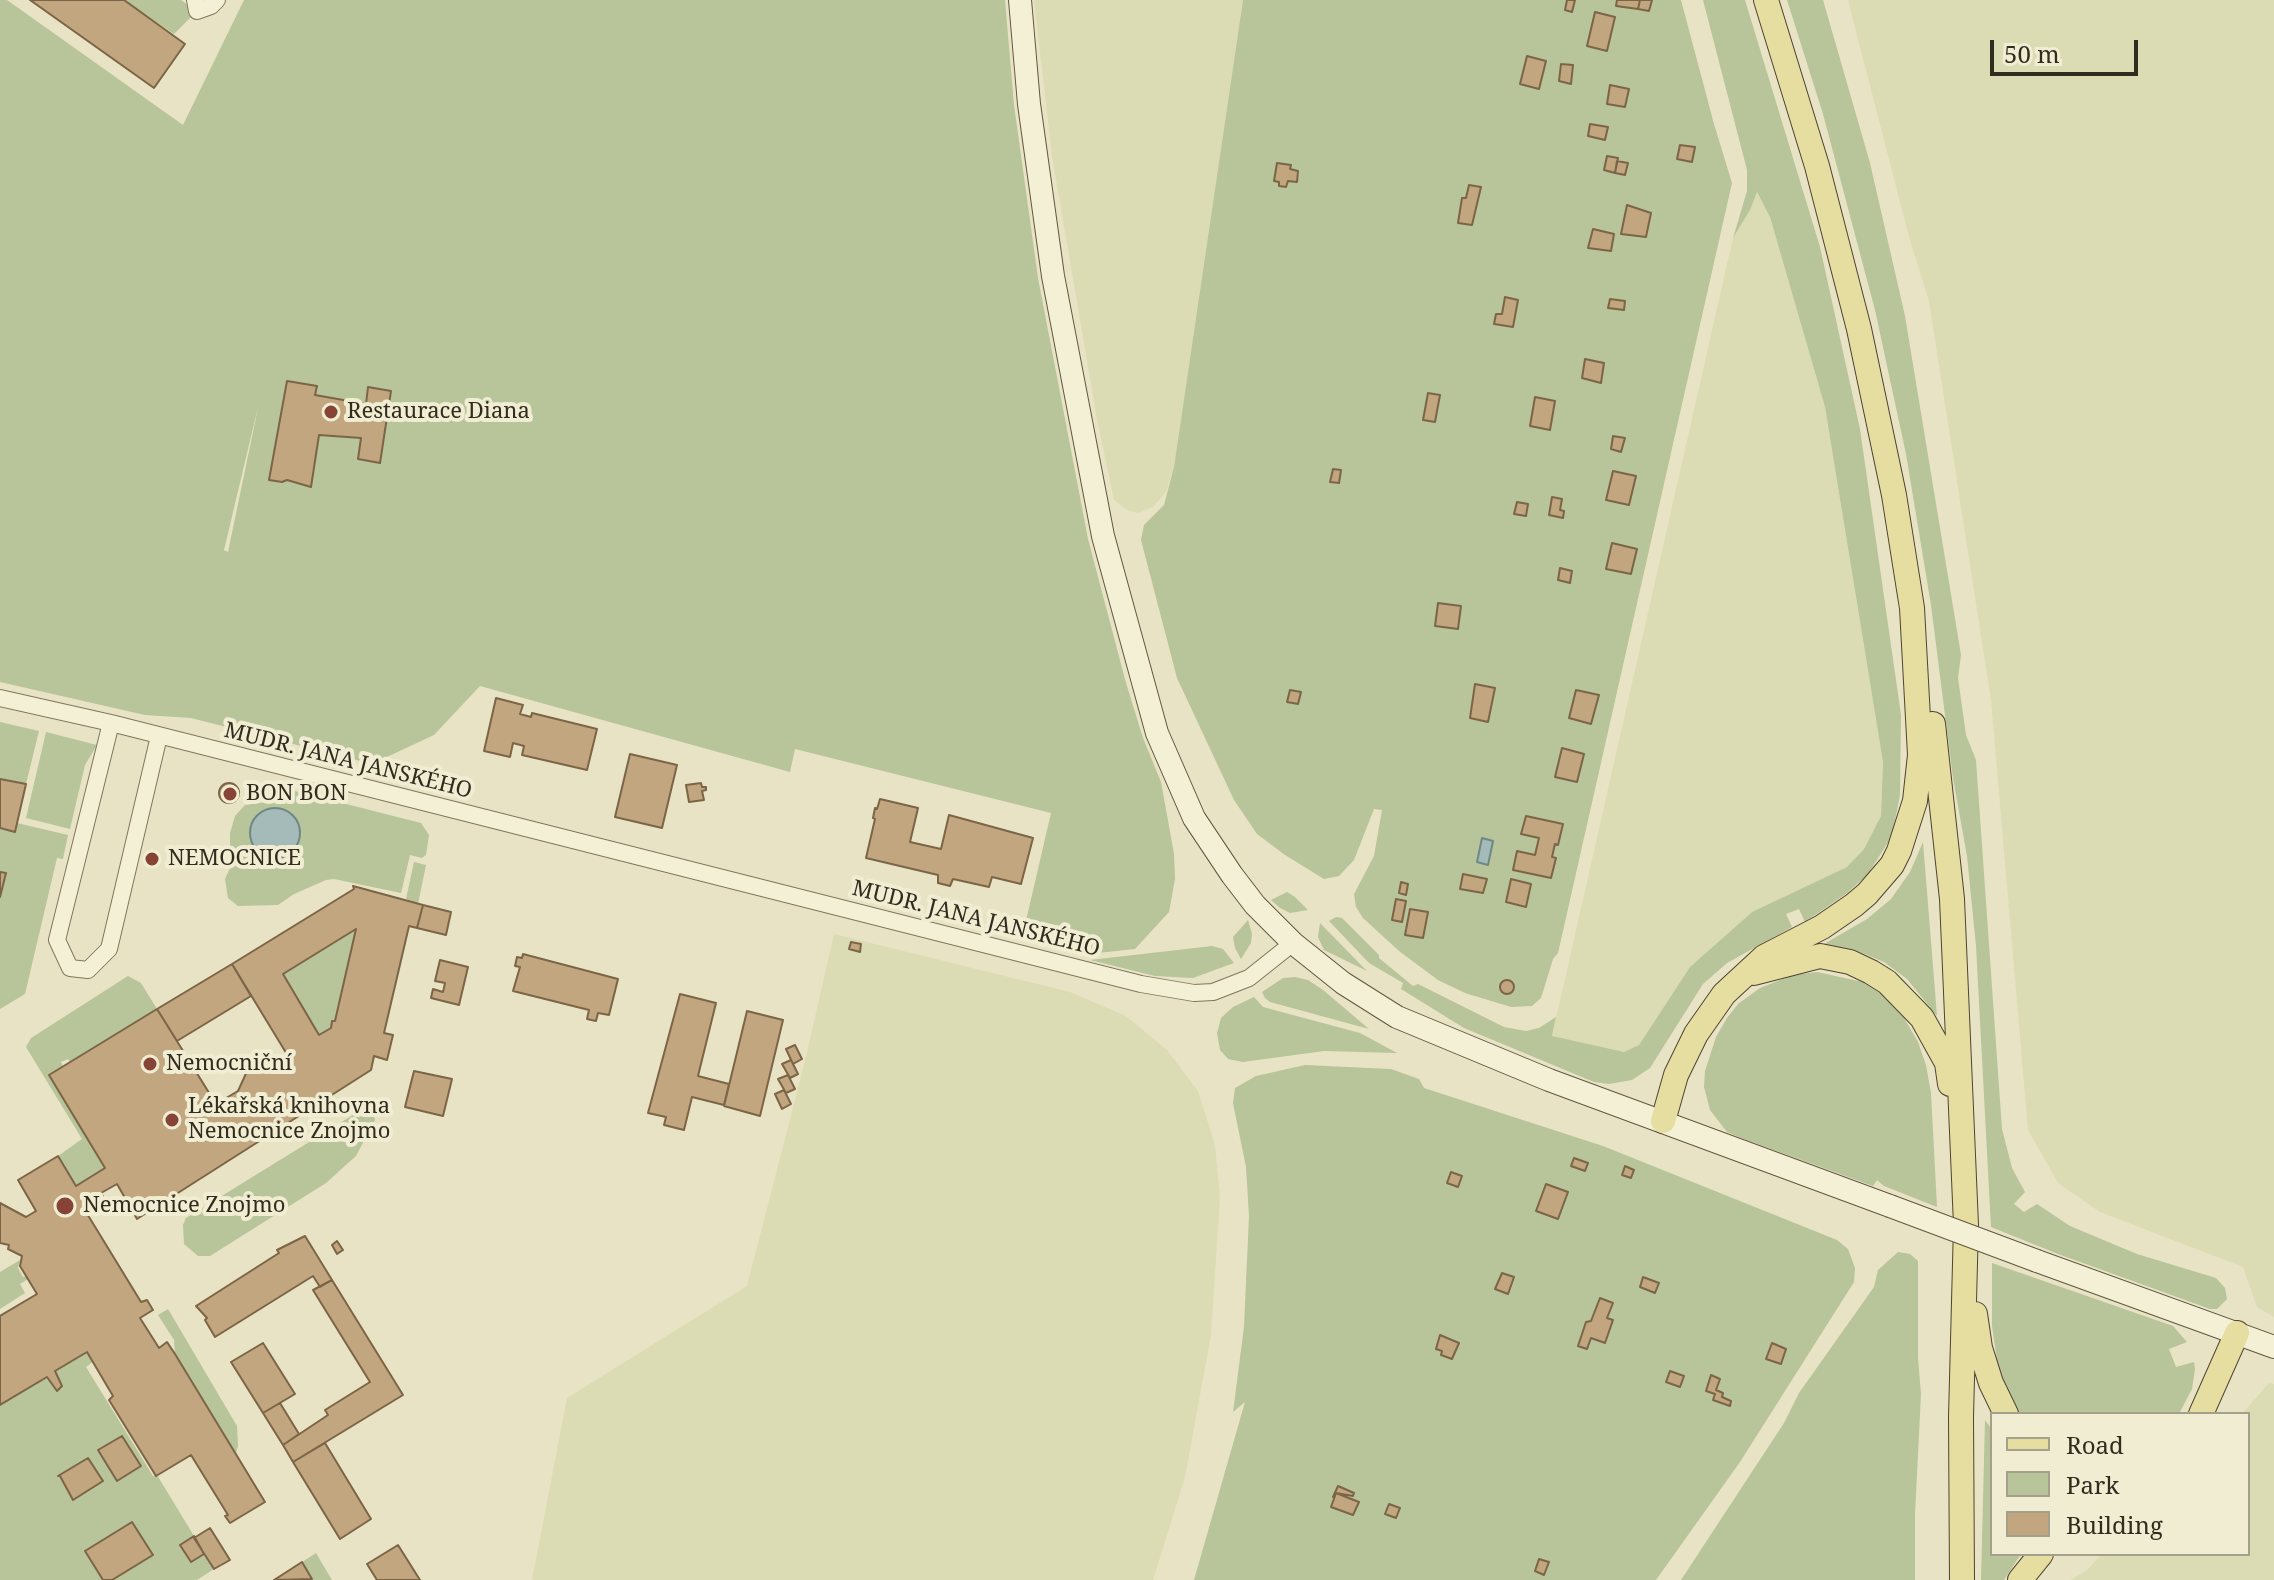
<!DOCTYPE html>
<html>
<head>
<meta charset="utf-8">
<style>
  body { margin:0 }
  #map { position:relative; width:2274px; height:1580px; overflow:hidden; background:#e8e3c4; font-family:"Noto Serif",serif }
  canvas { display:block }
  .legend { position:absolute; left:1990px; top:1412px; width:260px; height:144px; box-sizing:border-box; background:#f0edd3; border:2px solid #a4a08b; margin:0; padding:10px 14px; list-style:none; font-size:24px; color:#322c1f }
  .legend li { display:flex; align-items:center; gap:16px; height:40px }
  .legend b { width:40px; border:2px solid #a4a08b }
  .scale { position:absolute; left:1990px; top:40px; width:148px; height:36px; box-sizing:border-box; border:4px solid #322c1f; border-top:0; padding-left:10px; font-size:24px; line-height:28px; white-space:nowrap; color:#322c1f; -webkit-text-stroke:6px #f0edd3; paint-order:stroke }
</style>
</head>
<body>
<div id="map">
<canvas width="2274" height="1580"></canvas>
<ul class="legend">
<li><b style="height:10px;background:#e6dda0"></b>Road</li>
<li><b style="height:22px;background:#b8c49a"></b>Park</li>
<li><b style="height:22px;background:#c1a67f"></b>Building</li>
</ul>
<div class="scale">50 m</div>
</div>
<script>
const g = document.querySelector('canvas').getContext('2d');
g.lineJoin = 'round';
function paint(path, color) { g.fillStyle = color; g.fill(path, 'evenodd'); }
const toPath = rows => new Path2D(rows.map(r => 'M' + r).join(''));
function trace(path, color, width, dash) { g.strokeStyle = color; g.lineWidth = width; g.lineCap = dash ? 'butt' : 'round'; g.setLineDash(dash || []); g.stroke(path); }
function label(font, color, halo, rows, align = 'center') {
  g.font = font + ' "Noto Serif",serif'; g.lineWidth = 8; g.setLineDash([]); g.textBaseline = 'middle'; g.strokeStyle = halo; g.fillStyle = color; for (const [text, x, y, turn = 0] of rows) {
    g.save(); g.translate(x, y); g.rotate((+turn || 0) * Math.PI / 180); g.textAlign = isNaN(turn) ? turn : align; if (halo) g.strokeText(text, 0, 0); g.fillText(text, 0, 0); g.restore();
  }
}
paint(toPath([
  [1034,0,1243,0,1174,467,1166,492,1153,507,1138,513,1127,510,1114,500,1097,419,1052,156],
  [1848,0,2274,0,2274,1317,2257,1307,2243,1267,2100,1212,2058,1183,2028,1130,1991,700,1929,301,1909,237],
  [1756,191,1770,217,1825,407,1883,762,1881,816,1864,849,1847,867,1752,912,1690,967,1639,1045,1624,1052,1599,1048,1552,1036,1733,238,1750,210],
  [834,934,1070,992,1126,1016,1167,1050,1198,1091,1215,1145,1220,1197,1211,1335,1185,1477,1153,1580,532,1580,567,1398,747,1286,805,1061],
  [2269,1383,2274,1384,2274,1580,2071,1580,2087,1570,2102,1554,2248,1554,2248,1414,2242,1414]
]), '#dbdcb3');
paint(toPath([
  [0,0,7,0,183,125,244,0,1005,0,1014,105,1038,278,1088,539,1126,683,1143,738,1161,782,1174,854,1175,879,1169,912,1135,949,1088,954,1022,938,1051,813,795,749,790,772,480,686,434,735,372,764,191,718,145,715,0,682],
  [259,403,228,552,224,550],
  [124,0,181,0,197,11,174,34],
  [1243,0,1681,0,1714,124,1732,183,1558,953,1553,959,1541,998,1532,1006,1511,1007,1465,993,1438,980,1399,951,1363,918,1356,907,1354,894,1374,856,1382,810,1374,809,1354,860,1339,876,1324,879,1285,855,1257,834,1234,800,1177,678,1141,540,1144,525,1164,505,1174,467],
  [1703,0,1745,0,1820,247,1860,429,1901,715,1900,795,1892,836,1868,874,1847,893,1805,922,1799,909,1786,914,1792,927,1727,963,1703,984,1650,1068,1632,1080,1609,1084,1594,1082,1464,1028,1401,989,1403,983,1369,963,1329,921,1336,917,1342,918,1379,955,1379,958,1413,986,1418,984,1504,1027,1526,1031,1539,1028,1556,1017,1552,1036,1624,1052,1639,1045,1690,967,1752,912,1847,867,1864,849,1881,816,1883,762,1825,407,1770,217,1757,192,1750,210,1733,238,1747,191,1747,170],
  [1787,0,1823,0,1870,163,1905,316,1961,655,1958,678,1966,735,1976,760,2002,1129,2012,1168,2025,1192,2014,1204,2024,1212,2037,1204,2070,1226,2137,1254,2216,1278,2225,1288,2227,1299,2217,1309,2210,1309,2058,1254,1991,1227,1976,946,1967,856,1953,778,1931,605,1906,454,1875,310,1823,114],
  [0,722,39,731,26,784,0,779],
  [46,732,97,745,85,765,70,829,26,818],
  [275,786,421,823,429,835,426,855,422,858,410,855,401,893,334,879,326,880,294,894,278,905,238,906,228,898,225,879,230,868,230,833,235,816,245,805,266,802],
  [275,808,288,811,296,848,289,855,276,859,263,856,252,844,250,834,258,815],
  [17,823,68,835,63,859,57,858,25,994,0,1009,0,829,15,832],
  [1923,842,1937,1016,1907,979,1884,962,1855,950,1824,944,1867,919,1891,899,1910,872],
  [414,862,426,865,418,904,406,899],
  [1287,892,1295,897,1308,910,1290,913,1280,908,1271,900],
  [1248,920,1252,934,1251,943,1241,959,1235,948,1233,937],
  [1320,923,1367,971,1324,950,1318,937],
  [356,929,335,1021,331,1028,319,1035,283,974],
  [1212,946,1223,949,1234,963,1193,978,1155,976,1090,960],
  [1817,972,1863,982,1887,998,1904,1018,1918,1042,1926,1065,1931,1093,1937,1207,1884,1186,1877,1180,1873,1186,1741,1138,1727,1132,1710,1110,1704,1087,1705,1071,1716,1037,1727,1018,1738,1004,1760,988,1793,975],
  [128,976,141,983,157,1009,70,1062,68,1059,61,1062,63,1067,50,1075,105,1168,76,1186,58,1156,82,1139,26,1047,31,1038],
  [1295,977,1308,980,1323,990,1369,1029,1270,1002,1265,998,1262,992,1283,978],
  [1254,997,1263,1007,1360,1033,1397,1053,1324,1051,1243,1062,1228,1059,1220,1050,1217,1033,1221,1018,1233,1007],
  [1305,1065,1391,1069,1419,1079,1424,1088,1603,1146,1837,1240,1848,1249,1855,1268,1854,1282,1740,1462,1656,1580,1194,1580,1245,1402,1233,1412,1244,1327,1249,1216,1246,1167,1233,1103,1235,1088,1256,1076],
  [372,1109,375,1120,356,1156,326,1183,210,1256,198,1256,184,1244,183,1225,186,1218,361,1110],
  [1898,1252,1910,1254,1918,1261,1918,1358,1921,1394,1915,1514,1915,1580,1681,1580,1784,1423,1799,1393,1874,1287,1878,1270],
  [20,1260,18,1268,23,1277,27,1276,28,1279,20,1284,25,1293,0,1309,0,1272],
  [1992,1263,2173,1326,2187,1342,2169,1349,2176,1367,2194,1362,2195,1369,2192,1389,2179,1414,2020,1414,2009,1397,1997,1360,1992,1326],
  [168,1309,237,1426,238,1446,236,1453,175,1354,174,1340,158,1315],
  [87,1352,94,1361,86,1367,153,1476,157,1475,194,1536,181,1545,191,1562,204,1554,214,1569,197,1580,0,1580,0,1405,47,1377,58,1391,62,1386,55,1371],
  [1985,1420,1992,1430,1992,1554,2021,1554,2004,1580,1981,1580],
  [316,1553,332,1580,310,1580,312,1578,302,1562]
]), '#b8c49a');
const water = toPath([
  '250 833a25 25 0 1 1 50 0a25 25 0 1 1-50 0Z',
  [1482,838,1493,841,1488,865,1477,862,1482,838]
]);
paint(water, '#a5bbb9');
trace(water, '#6e8886', 2);
const building = toPath([
  [30,0,124,0,185,44,154,88,30,0],
  [1567,0,1575,0,1572,12,1565,10,1567,0],
  [1617,0,1640,0,1638,9,1616,6,1617,0],
  [1640,0,1652,0,1649,11,1638,9,1640,0],
  [1595,12,1615,17,1607,51,1587,46,1595,12],
  [1527,56,1546,61,1539,89,1520,84,1527,56],
  [1561,64,1573,65,1571,84,1559,81,1561,64],
  [1610,85,1629,89,1625,107,1607,104,1610,85],
  [1590,124,1608,127,1605,140,1588,136,1590,124],
  [1680,145,1695,147,1692,162,1677,159,1680,145],
  [1607,156,1618,158,1615,173,1604,170,1607,156],
  [1617,161,1628,163,1625,175,1615,173,1617,161],
  [1277,163,1291,165,1290,169,1298,171,1297,182,1288,181,1286,187,1279,186,1279,182,1274,181,1277,163],
  [1469,185,1481,187,1472,225,1458,223,1462,198,1466,198,1469,185],
  [1627,205,1651,213,1646,237,1621,234,1627,205],
  [1593,229,1614,234,1611,251,1588,248,1593,229],
  [1505,297,1518,300,1513,327,1494,324,1496,314,1502,314,1505,297],
  [1610,299,1625,301,1624,310,1608,308,1610,299],
  [1585,359,1604,363,1601,383,1582,378,1585,359],
  [287,381,317,386,315,395,366,404,368,387,391,391,380,463,358,459,361,438,319,435,311,487,287,480,282,482,269,480,287,381],
  [1428,393,1440,395,1435,422,1423,420,1428,393],
  [1535,397,1555,401,1550,430,1530,426,1535,397],
  [1613,436,1625,438,1621,452,1611,449,1613,436],
  [1333,469,1341,470,1339,483,1330,482,1333,469],
  [1613,471,1636,476,1629,505,1606,500,1613,471],
  [1552,497,1562,499,1560,510,1564,511,1563,518,1549,515,1552,497],
  [1517,502,1528,504,1526,516,1514,514,1517,502],
  [1612,543,1637,549,1631,574,1606,569,1612,543],
  [1560,568,1572,571,1570,583,1558,580,1560,568],
  [1438,603,1461,606,1458,629,1435,626,1438,603],
  [1475,684,1495,688,1488,722,1470,718,1475,684],
  [1290,690,1301,692,1298,704,1287,702,1290,690],
  [1576,690,1599,695,1591,724,1569,718,1576,690],
  [496,698,523,705,520,714,531,717,532,713,597,729,587,770,522,755,524,746,513,743,510,757,484,751,496,698],
  [1562,748,1584,754,1577,782,1555,777,1562,748],
  [630,754,677,765,662,828,615,817,630,754],
  [0,779,26,784,15,832,0,828,0,779],
  '219 793a10 10 0 1 1 20 0a10 10 0 1 1-20 0Z',
  [701,783,702,787,706,787,706,790,702,791,704,800,689,802,686,785,701,783],
  [880,799,918,808,910,842,941,849,949,815,1033,838,1021,884,992,877,989,887,953,879,950,886,938,883,938,875,866,858,875,819,873,818,875,808,877,809,880,799],
  [1526,816,1563,824,1558,845,1555,844,1552,857,1556,858,1551,878,1513,870,1517,851,1535,855,1539,838,1521,834,1526,816],
  [0,872,6,873,0,897,0,872],
  [1463,874,1487,879,1483,893,1460,889,1463,874],
  [1511,879,1531,884,1526,907,1506,902,1511,879],
  [1401,882,1408,884,1406,895,1399,893,1401,882],
  [353,886,423,905,417,928,409,926,384,1033,393,1035,387,1060,374,1056,371,1070,137,1219,117,1184,101,1193,105,1200,86,1212,141,1302,147,1300,153,1310,140,1318,159,1348,167,1342,175,1354,265,1502,230,1523,225,1516,228,1515,191,1455,156,1476,109,1400,113,1396,87,1352,55,1371,62,1386,57,1391,47,1377,0,1405,0,1316,37,1294,20,1266,22,1256,8,1249,9,1245,0,1243,0,1203,26,1217,36,1211,18,1180,58,1156,76,1186,105,1168,49,1075,157,1009,216,1104,238,1091,254,1056,273,1064,288,1056,232,964,354,889,353,886],
  [356,929,335,1021,332,1021,331,1028,319,1035,283,974,356,929],
  [1396,899,1406,901,1402,922,1392,920,1396,899],
  [423,905,451,912,446,935,417,928,423,905],
  [1410,909,1428,912,1423,938,1405,935,1410,909],
  [851,942,861,944,860,952,849,949,851,942],
  [523,954,618,979,609,1015,598,1013,596,1021,587,1019,589,1010,513,991,520,967,515,966,517,957,522,958,523,954],
  [440,960,468,967,459,1005,431,998,433,989,443,992,445,983,435,981,440,960],
  [232,964,251,996,177,1041,157,1009,232,964],
  '1500 987a7 7 0 1 1 14 0a7 7 0 1 1-14 0Z',
  [680,994,716,1003,698,1076,729,1084,724,1105,692,1097,684,1130,664,1125,666,1117,648,1113,680,994],
  [747,1011,783,1020,760,1116,724,1106,747,1011],
  [795,1045,802,1059,793,1064,786,1049,795,1045],
  [791,1060,798,1074,790,1078,782,1064,791,1060],
  [414,1071,452,1079,443,1116,405,1107,414,1071],
  [788,1075,795,1089,786,1093,778,1079,788,1075],
  [784,1090,791,1104,782,1109,775,1094,784,1090],
  [1574,1158,1588,1163,1585,1171,1571,1166,1574,1158],
  [1625,1166,1634,1170,1631,1178,1622,1175,1625,1166],
  [1451,1172,1462,1176,1458,1187,1447,1183,1451,1172],
  [1546,1184,1568,1192,1558,1219,1536,1211,1546,1184],
  [305,1236,332,1280,320,1287,313,1276,215,1337,205,1320,207,1318,196,1306,279,1253,277,1250,305,1236],
  [337,1241,343,1250,337,1254,332,1245,337,1241],
  [1502,1273,1514,1277,1508,1294,1495,1289,1502,1273],
  [1643,1277,1659,1283,1655,1293,1640,1287,1643,1277],
  [332,1280,403,1395,293,1462,283,1445,328,1415,325,1410,370,1382,313,1290,332,1280],
  [1600,1298,1613,1303,1607,1318,1613,1320,1605,1343,1591,1338,1587,1349,1578,1346,1586,1322,1591,1321,1600,1298],
  [1440,1335,1459,1343,1452,1359,1441,1355,1442,1351,1436,1349,1440,1335],
  [263,1343,295,1394,263,1413,231,1362,263,1343],
  [1772,1343,1786,1349,1781,1364,1766,1359,1772,1343],
  [1670,1371,1684,1376,1680,1387,1666,1382,1670,1371],
  [1711,1375,1720,1379,1716,1390,1723,1393,1722,1397,1731,1401,1730,1406,1713,1400,1715,1394,1706,1391,1711,1375],
  [280,1403,299,1434,283,1445,263,1413,280,1403],
  [122,1436,141,1466,117,1481,98,1450,122,1436],
  [325,1443,371,1519,340,1539,293,1462,325,1443],
  [88,1458,103,1481,73,1500,60,1476,58,1476,88,1458],
  [1338,1486,1354,1493,1353,1496,1336,1493,1333,1497,1338,1486],
  [1336,1493,1359,1502,1353,1515,1331,1507,1336,1493],
  [1389,1504,1400,1508,1396,1518,1385,1514,1389,1504],
  [132,1522,153,1555,112,1580,103,1580,85,1551,132,1522],
  [210,1528,230,1560,214,1569,194,1538,210,1528],
  [194,1536,204,1554,191,1562,180,1545,194,1536],
  [398,1545,420,1580,377,1580,367,1564,398,1545],
  [1539,1559,1549,1562,1544,1575,1535,1571,1539,1559],
  [302,1562,312,1579,274,1580,302,1562]
]);
paint(building, '#c1a67f');
trace(building, '#7c6546', 2);
const street = toPath([
  [195,0,197,11,211,6,217,0],
  [0,698,111,723,1141,984,1194,993,1213,992,1249,978,1293,943],
  [111,723,57,940,70,968,88,970,109,949,159,736]
]);
const secondary = toPath([
  [1020,0,1029,104,1053,276,1103,536,1157,733,1194,818,1232,875,1255,905,1293,943,1343,983,1397,1017,1549,1080,1890,1206],
  [2037,1261,2274,1347]
]);
const primary = toPath([
  [1933,724,1952,899,1966,1225,1961,1417,1962,1580],
  [1754,973,1820,956,1850,962,1871,972,1887,982,1922,1018,1947,1063,1950,1084],
  [1663,1121,1676,1075,1696,1034,1724,994,1764,957,1822,927,1854,905,1867,894,1892,865,1899,851,1915,801,1920,755,1912,608,1894,495,1859,329,1817,166,1766,0],
  [1975,1314,1980,1348,1991,1383,2006,1414],
  [2201,1414,2237,1333],
  [2020,1580,2041,1554]
]);
trace(street, '#80765d', 18);
trace(secondary, '#625740', 24);
trace(primary, '#4e4431', 26);
trace(street, '#f4f0d6', 16);
trace(secondary, '#f4f0d6', 22);
trace(primary, '#e6dda0', 24);
const secondaryBridge = toPath([
  [1890,1206,2037,1261]
]);
trace(secondaryBridge, '#625740', 24, []);
trace(secondaryBridge, '#f4f0d6', 22);
for (const [x, y, r, color] of [
  [331,412,8,"#874335"],
  [230,794,8,"#874335"],
  [152,859,8,"#874335"],
  [150,1064,8,"#874335"],
  [172,1120,8,"#874335"],
  [65,1206,10,"#874335"]
]) { const dot = new Path2D(); dot.arc(x, y, r, 0, 2 * Math.PI); g.fillStyle = color; g.fill(dot); trace(dot, '#f0edd3', 3); }
label('22px', '#322c1f', '#f0edd3', [
  ["Restaurace Diana",347,412],
  ["BON BON",246,794],
  ["NEMOCNICE",168,859],
  ["Nemocniční",166,1064],
  ["Lékařská knihovna",188,1107],
  ["Nemocnice Znojmo",188,1132],
  ["Nemocnice Znojmo",83,1206]
], 'left');
label('22px', '#322c1f', '#f0edd3', [
  ["MUDR. JANA JANSKÉHO",348,761,14],
  ["MUDR. JANA JANSKÉHO",976,919,14]
]);
</script>
</body>
</html>
